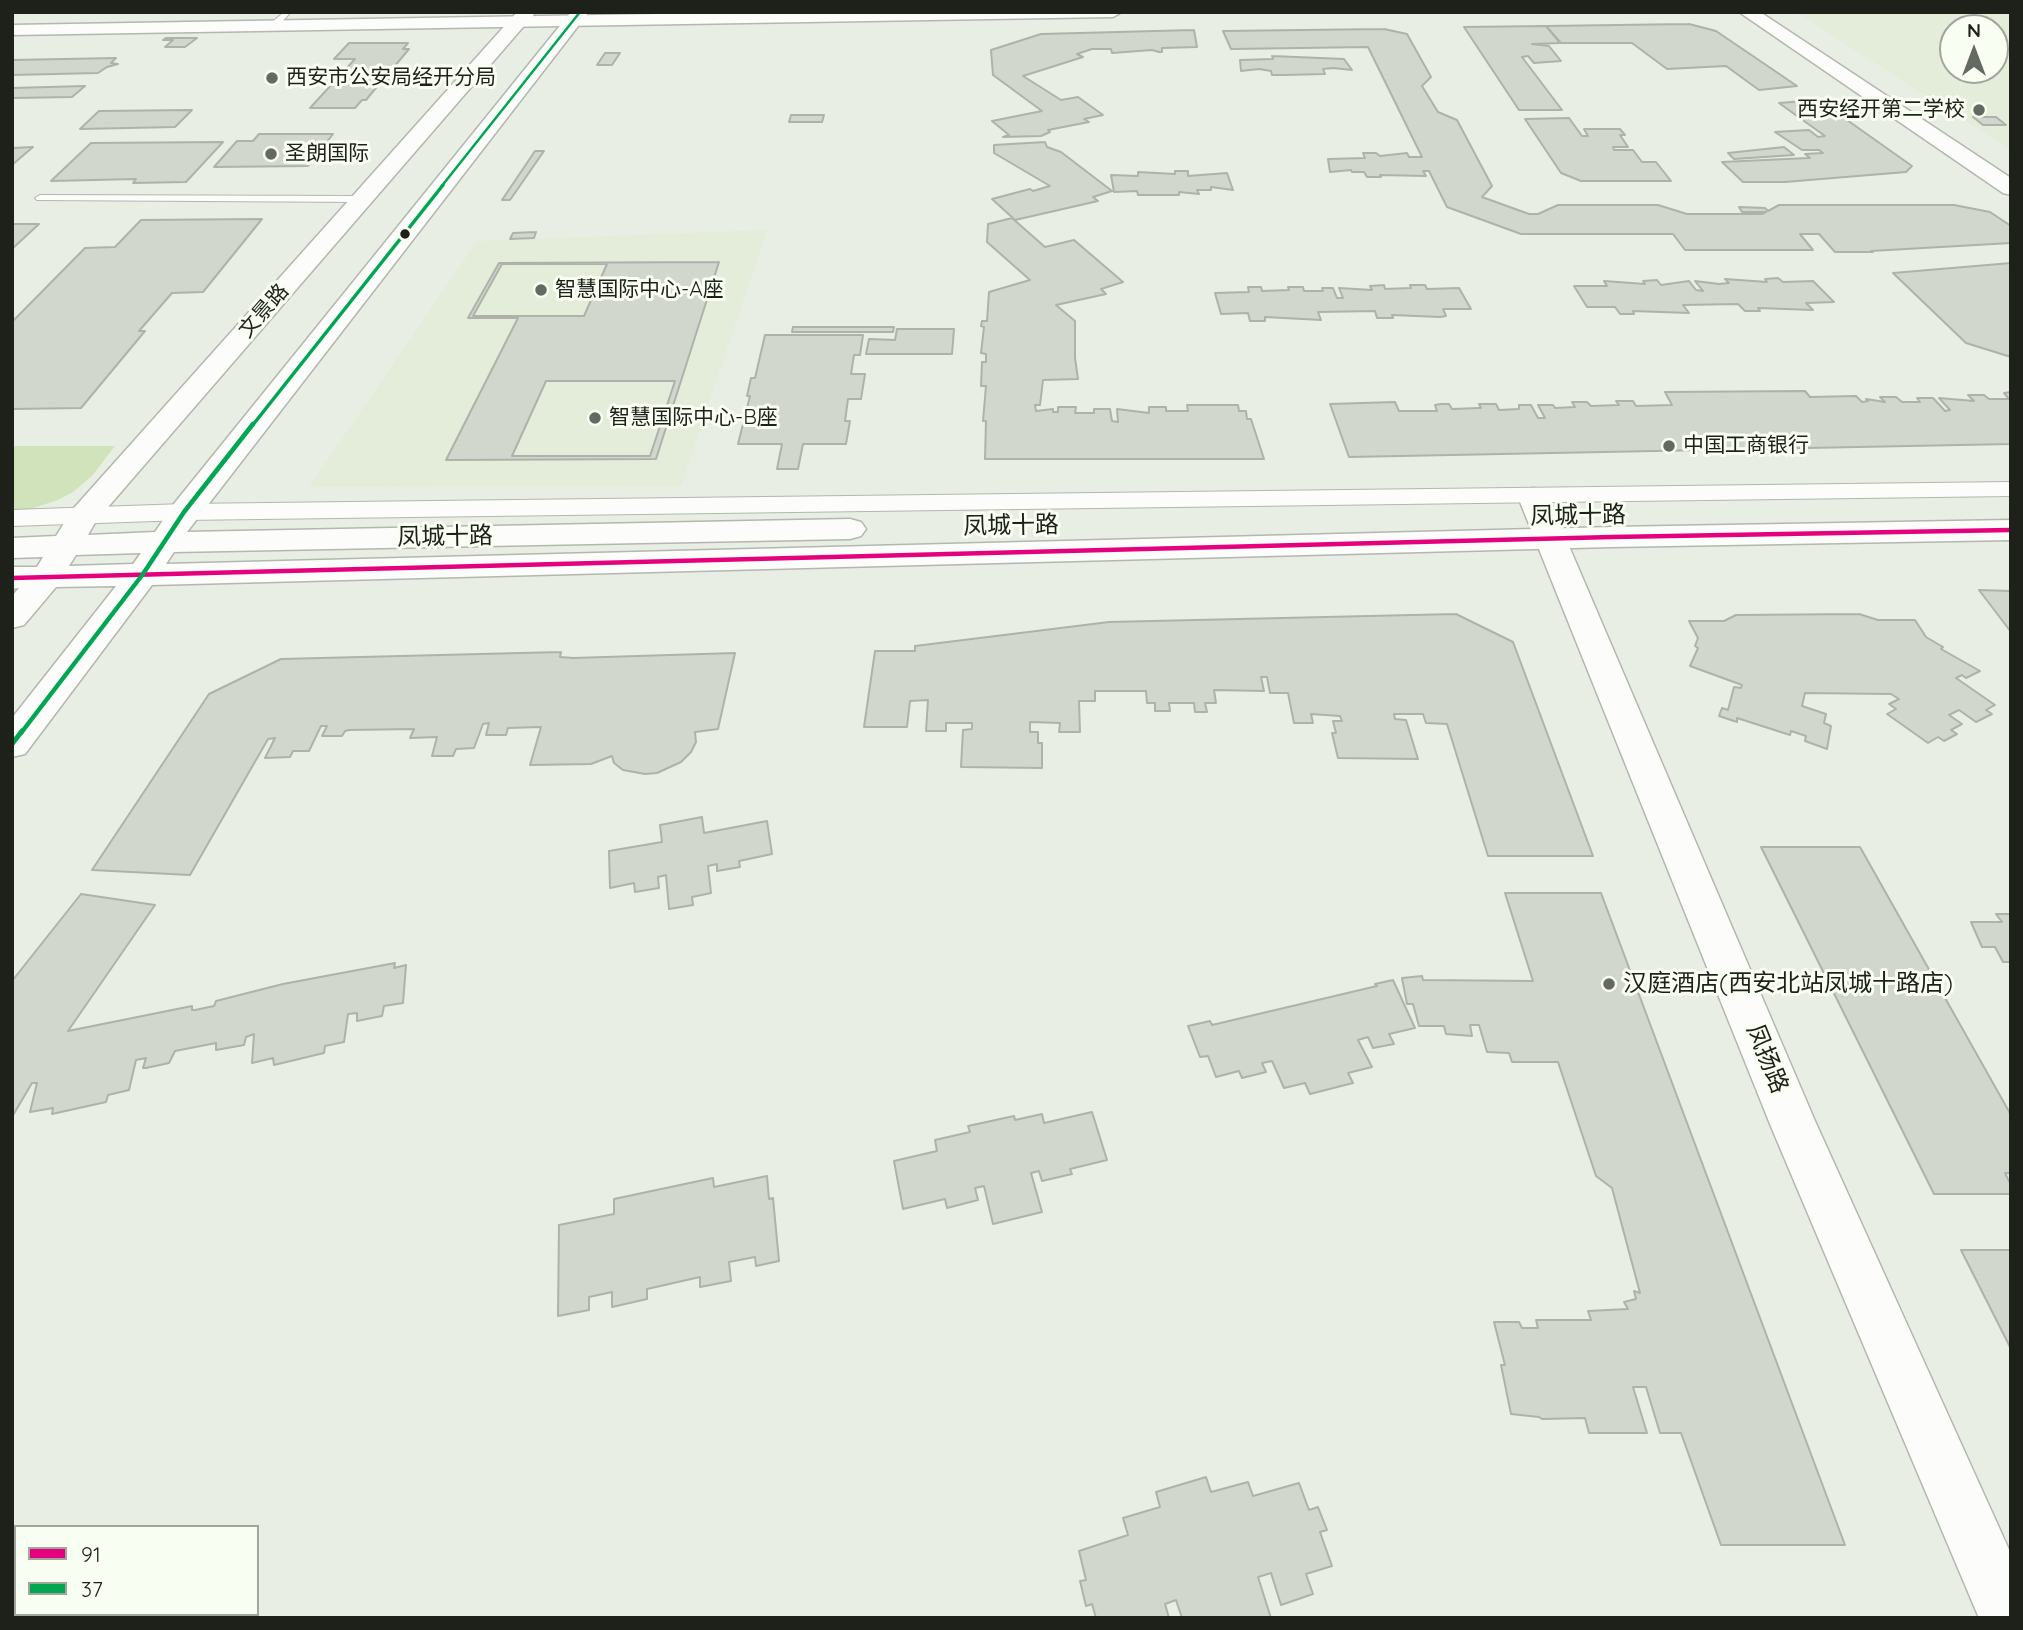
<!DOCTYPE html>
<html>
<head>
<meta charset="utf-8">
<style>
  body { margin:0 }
  #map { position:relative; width:2023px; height:1630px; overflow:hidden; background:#e9eee4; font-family:Quicksand,sans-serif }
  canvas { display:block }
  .frame { position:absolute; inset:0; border:14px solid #1d211a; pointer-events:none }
  .legend { position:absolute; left:14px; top:1525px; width:245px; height:91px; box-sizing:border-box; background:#f8fef2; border:2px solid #a0a69c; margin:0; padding:9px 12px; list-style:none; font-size:21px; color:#1d211a }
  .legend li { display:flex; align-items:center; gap:14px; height:35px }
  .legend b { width:35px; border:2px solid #a0a69c }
  .north { position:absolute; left:1939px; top:14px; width:70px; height:70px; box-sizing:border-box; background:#f8fef2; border:2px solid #a0a69c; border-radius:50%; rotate:0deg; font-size:19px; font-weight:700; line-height:28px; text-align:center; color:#1d211a }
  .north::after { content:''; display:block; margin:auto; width:24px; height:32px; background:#646961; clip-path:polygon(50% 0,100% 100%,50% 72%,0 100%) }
</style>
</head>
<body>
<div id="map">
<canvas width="2023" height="1630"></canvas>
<div class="frame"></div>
<ul class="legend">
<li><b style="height:9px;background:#e5007d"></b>91</li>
<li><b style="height:9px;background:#00a651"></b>37</li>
</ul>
<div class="north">N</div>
</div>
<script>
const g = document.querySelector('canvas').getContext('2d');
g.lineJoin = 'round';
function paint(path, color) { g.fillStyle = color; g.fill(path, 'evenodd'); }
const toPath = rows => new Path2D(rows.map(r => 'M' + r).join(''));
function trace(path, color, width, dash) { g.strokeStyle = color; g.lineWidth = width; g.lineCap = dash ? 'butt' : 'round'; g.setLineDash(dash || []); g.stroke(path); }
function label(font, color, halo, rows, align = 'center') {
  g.font = font + ' Quicksand,"Noto Sans SC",sans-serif'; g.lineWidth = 6; g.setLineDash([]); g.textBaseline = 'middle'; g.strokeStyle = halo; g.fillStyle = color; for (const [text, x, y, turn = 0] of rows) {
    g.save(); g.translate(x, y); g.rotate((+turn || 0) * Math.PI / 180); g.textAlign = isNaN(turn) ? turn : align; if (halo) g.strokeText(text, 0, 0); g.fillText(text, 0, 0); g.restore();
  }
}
paint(toPath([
  [1795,12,2011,12,2011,150],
  [1953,28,1995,28,1995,70,1953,70],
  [767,230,681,486,309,487,477,241]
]), '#e3edda');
paint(toPath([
  [12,446,115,446,92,476,73,492,58,500,12,515]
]), '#d0e3bb');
const building = toPath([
  [1689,24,1716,31,1797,86,1759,90,1726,66,1667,69,1632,43,1561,43,1546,26,1689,24],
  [1546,26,1560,43,1532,44,1549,46,1561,61,1534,63,1528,56,1522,57,1562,110,1519,110,1464,27,1546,26],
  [1384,29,1407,34,1431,77,1422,86,1438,112,1457,120,1492,186,1482,197,1529,214,1538,214,1558,205,1658,205,1687,214,1762,214,1766,212,1742,212,1739,207,1765,208,1768,211,1779,205,1954,205,1990,212,2011,226,2011,243,1871,251,1873,252,1835,252,1819,234,1800,234,1813,250,1685,250,1673,234,1521,234,1447,207,1429,171,1423,171,1426,176,1380,175,1381,177,1367,177,1364,172,1352,172,1351,170,1330,172,1328,159,1365,158,1363,153,1376,153,1380,156,1407,153,1409,157,1422,157,1368,47,1231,49,1223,31,1384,29],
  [1194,30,1197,47,1162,48,1162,52,1159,52,1152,50,1112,53,1111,49,1092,49,1077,54,1083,57,1023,76,1061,100,1078,97,1103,115,1084,119,1089,122,1048,130,1050,132,1041,136,1003,137,1009,135,992,121,1042,111,993,75,991,50,1041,34,1194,30],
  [166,38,197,38,185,47,165,47,173,40,163,40,166,38],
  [349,43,408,43,403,49,409,49,394,67,399,67,385,83,380,83,366,100,362,100,355,108,310,108,355,59,334,59,349,43],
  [605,53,620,53,612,65,597,65,605,53],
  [1272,56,1344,59,1352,70,1333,68,1323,69,1325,74,1284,75,1272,75,1271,71,1259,69,1241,71,1240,60,1273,59,1272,56],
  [116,58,111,63,118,64,107,67,98,73,12,75,12,60,116,58],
  [85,86,72,97,12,98,12,88,85,86],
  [1805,101,1823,103,1912,166,1906,172,1785,182,1743,182,1722,162,1808,158,1810,158,1805,154,1823,153,1819,150,1802,150,1775,132,1809,130,1818,137,1825,136,1779,103,1805,101],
  [192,110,175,127,80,129,99,111,192,110],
  [791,115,824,115,822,122,789,122,791,115],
  [1973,117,1996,117,2006,125,1983,125,1973,117],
  [1569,118,1582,136,1588,136,1584,129,1620,129,1625,135,1620,135,1628,147,1613,147,1614,150,1633,150,1642,162,1656,162,1671,181,1581,181,1561,173,1525,119,1569,118],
  [259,134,333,134,308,166,214,167,237,141,253,141,259,134],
  [223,142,186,182,133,183,136,179,51,181,91,143,223,142],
  [1045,142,1047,147,1061,152,1112,191,1093,197,1098,201,1015,220,992,199,1030,189,1033,191,1050,186,994,153,994,145,1045,142],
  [33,147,12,165,12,148,33,147],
  [1784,147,1794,155,1734,159,1728,153,1784,147],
  [535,151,544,151,510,200,502,200,535,151],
  [1175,171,1188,171,1188,176,1227,173,1233,190,1211,187,1211,190,1197,190,1199,194,1179,192,1179,195,1138,195,1137,191,1114,192,1111,175,1138,176,1138,172,1175,174,1175,171],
  [1012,218,1045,247,1074,240,1123,282,1101,289,1106,294,1056,305,1075,321,1075,358,1078,379,1043,380,1040,405,1035,405,1036,411,1053,409,1053,412,1058,412,1058,407,1076,407,1075,413,1094,413,1094,409,1110,409,1112,421,1118,422,1117,409,1149,413,1149,407,1166,407,1166,411,1188,411,1187,405,1238,405,1239,411,1246,411,1247,419,1251,419,1264,459,985,459,986,421,983,421,986,386,981,386,982,362,986,362,986,354,981,353,984,327,981,326,982,321,987,321,989,292,1030,280,987,242,988,224,1012,218],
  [262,219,203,292,172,293,139,331,145,331,81,408,12,409,12,322,85,248,115,247,141,220,262,219],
  [12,224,39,224,12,249,12,224],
  [536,232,534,238,510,239,513,233,536,232],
  [719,262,656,459,446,460,518,318,468,318,499,263,719,262],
  [2011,263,2011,357,1966,343,1893,273,2011,263],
  [502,264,607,264,584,316,473,316,502,264],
  [1778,278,1783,282,1813,281,1834,302,1806,303,1813,310,1758,308,1760,311,1745,311,1738,304,1683,305,1689,313,1633,311,1634,314,1620,314,1615,307,1587,307,1574,286,1607,286,1604,281,1645,284,1643,281,1657,280,1661,285,1689,281,1696,290,1703,291,1695,281,1719,284,1729,283,1725,279,1767,282,1765,279,1778,278],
  [1384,285,1385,289,1411,288,1410,285,1425,285,1427,289,1459,288,1471,309,1443,309,1446,316,1440,317,1392,315,1393,318,1377,318,1375,311,1318,312,1321,320,1265,317,1265,321,1250,321,1248,313,1221,314,1215,293,1249,292,1248,287,1261,287,1262,291,1289,290,1288,287,1303,287,1304,291,1323,291,1322,288,1333,288,1337,298,1343,298,1339,288,1372,290,1370,286,1384,285],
  [793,327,894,327,893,332,792,332,793,327],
  [897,329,954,329,952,354,866,354,869,339,895,340,897,329],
  [765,335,863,335,860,355,854,355,851,374,865,374,861,399,848,399,845,421,850,421,846,444,803,444,798,469,777,469,782,444,738,444,750,396,747,396,751,378,755,378,765,335],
  [546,381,675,381,650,456,512,456,546,381],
  [1805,391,1810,397,1856,396,1862,402,1868,401,1866,399,1885,402,1880,397,1896,397,1902,402,1920,402,1917,398,1933,398,1945,411,1950,410,1939,398,1974,401,1968,395,1984,395,1989,399,2009,399,2004,393,2011,392,2011,444,1349,457,1330,404,1395,402,1399,411,1437,411,1435,405,1441,404,1449,404,1452,409,1479,408,1481,408,1479,404,1496,404,1499,410,1519,409,1519,405,1531,405,1538,418,1545,418,1538,405,1553,405,1555,408,1575,407,1572,402,1587,402,1591,406,1619,405,1616,401,1633,401,1636,406,1672,405,1665,392,1805,391],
  [1979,590,2011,591,2011,632,1979,590],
  [1456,614,1513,642,1593,856,1488,856,1447,724,1426,723,1423,714,1394,714,1395,719,1406,720,1418,759,1338,758,1332,733,1336,733,1333,721,1342,721,1340,716,1311,714,1313,723,1294,723,1288,693,1270,693,1267,677,1261,677,1264,691,1214,690,1216,703,1205,703,1207,712,1195,712,1194,703,1169,703,1170,711,1155,711,1155,703,1147,703,1146,691,1095,691,1095,701,1079,701,1080,732,1059,732,1060,723,1030,722,1030,732,1038,732,1038,743,1042,743,1042,768,961,767,963,730,972,729,972,723,946,723,946,731,926,731,928,700,910,701,907,727,864,727,875,651,915,651,915,646,1109,622,1456,614],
  [1859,614,1878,620,1915,620,1926,637,1943,647,1941,649,1980,671,1966,678,1962,675,1956,678,1995,705,1986,710,1992,714,1976,722,1959,710,1949,715,1962,724,1951,730,1957,734,1944,741,1938,737,1928,743,1887,714,1896,709,1889,704,1899,699,1891,694,1805,693,1802,706,1826,714,1824,723,1831,726,1827,749,1805,741,1806,736,1791,731,1790,735,1737,718,1737,722,1719,716,1722,708,1728,710,1734,687,1741,688,1742,685,1690,666,1698,648,1695,646,1698,638,1689,621,1724,621,1736,615,1859,614],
  [561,652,560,657,573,658,735,653,718,729,695,732,696,742,691,752,681,762,657,773,645,774,623,770,614,763,612,756,591,764,530,765,541,727,508,728,506,735,486,735,489,723,483,724,474,748,456,749,453,756,432,756,437,737,410,738,414,729,349,730,345,731,342,736,322,736,327,726,321,726,309,751,293,751,290,757,265,758,275,738,268,739,190,875,92,870,209,694,281,659,561,652],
  [702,817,704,833,767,821,772,854,739,861,740,867,717,871,717,864,708,866,711,893,692,897,693,905,669,909,666,875,658,877,659,888,635,892,634,883,610,888,609,851,662,842,660,825,702,817],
  [1761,847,1860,847,2011,1115,2011,1173,2005,1173,2011,1185,2011,1194,1934,1194,1761,847],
  [1505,893,1601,893,1845,1545,1721,1545,1681,1433,1660,1433,1646,1387,1633,1387,1647,1433,1589,1433,1585,1418,1542,1419,1539,1417,1511,1414,1501,1365,1505,1365,1494,1322,1519,1322,1522,1328,1538,1328,1536,1320,1591,1320,1588,1311,1628,1309,1624,1302,1636,1299,1634,1291,1640,1293,1612,1188,1596,1176,1558,1062,1512,1062,1509,1053,1487,1052,1479,1025,1470,1025,1472,1036,1446,1034,1444,1026,1419,1026,1413,1004,1407,1004,1402,978,1422,976,1423,980,1533,981,1505,893],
  [81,894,155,905,68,1031,192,1006,192,1010,195,1010,214,1006,216,1001,283,984,395,963,394,968,406,965,403,1003,384,1006,382,1016,357,1021,357,1013,348,1014,344,1042,325,1046,324,1053,274,1065,273,1058,252,1063,254,1034,246,1037,244,1045,216,1050,216,1043,175,1051,169,1063,146,1068,143,1068,146,1058,136,1060,129,1090,108,1095,106,1102,52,1114,53,1108,30,1112,37,1083,32,1083,12,1117,12,981,81,894],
  [1996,914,2011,914,2011,962,2003,962,1995,947,1982,947,1971,922,2002,922,1996,914],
  [1393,980,1415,1028,1389,1034,1394,1044,1373,1048,1368,1037,1358,1040,1372,1067,1348,1073,1353,1083,1310,1094,1305,1083,1284,1088,1272,1061,1262,1063,1266,1072,1242,1078,1239,1071,1216,1077,1208,1056,1200,1057,1188,1026,1210,1021,1212,1025,1377,986,1375,984,1393,980],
  [1092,1112,1107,1160,1070,1169,1072,1174,1042,1181,1039,1171,1031,1173,1042,1212,993,1224,984,1186,975,1188,978,1200,947,1208,945,1199,903,1209,894,1161,937,1151,935,1140,970,1132,968,1126,1014,1116,1015,1120,1042,1114,1044,1123,1092,1112],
  [767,1176,769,1199,773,1198,779,1261,756,1266,755,1257,729,1262,731,1281,700,1287,700,1277,647,1289,647,1299,612,1307,612,1292,589,1297,589,1310,558,1316,559,1225,614,1214,614,1199,713,1178,714,1187,767,1176],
  [1961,1250,2011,1250,2011,1349,1961,1250],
  [1206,1477,1211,1492,1248,1482,1253,1496,1299,1483,1309,1510,1318,1507,1327,1530,1320,1532,1332,1566,1306,1574,1313,1594,1281,1605,1271,1573,1258,1577,1271,1618,1182,1618,1176,1600,1165,1604,1169,1618,1096,1618,1092,1604,1086,1606,1080,1581,1086,1580,1079,1551,1128,1535,1123,1518,1160,1507,1156,1492,1206,1477]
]);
paint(building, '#d2d7ce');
trace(building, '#aeb2aa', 2);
const service = toPath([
  [284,12,291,12,277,27,271,27,271,23,284,12],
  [40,195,363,196,368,199,363,202,37,200,35,198,40,195]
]);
const minor = toPath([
  [2011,482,2011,496,184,520,12,526,12,510,184,504,2011,482]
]);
const tertiary = toPath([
  [774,12,1122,12,1113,17,12,35,12,25,774,12],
  [1533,488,1544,490,1548,497,1815,1121,2011,1554,2011,1618,1979,1618,1772,1129,1518,497,1522,490,1533,488]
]);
const secondary = toPath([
  [517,12,536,12,96,521,88,535,155,532,173,505,571,12,589,12,187,532,850,519,861,522,866,529,861,536,850,539,174,552,166,564,1612,527,2011,520,2011,540,1612,547,152,585,25,754,12,757,12,718,116,586,56,587,24,625,12,628,12,596,19,588,12,589,12,567,37,567,43,557,12,558,12,538,56,536,73,509,517,12],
  [141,553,133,564,69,566,76,555,141,553],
  [1739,12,1760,12,2011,178,2011,195,2003,193,1739,12]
]);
trace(service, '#b3b7af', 2);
trace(minor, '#b3b7af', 2);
trace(tertiary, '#b3b7af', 3);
trace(secondary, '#b3b7af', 3);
paint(service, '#fcfcfb');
paint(minor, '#fcfcfb');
paint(tertiary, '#fcfcfb');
paint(secondary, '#fcfcfb');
trace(toPath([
  [12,578,1612,537,2011,530]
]), '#e5007d', 4.5);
trace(toPath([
  [441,187,580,12]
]), '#00a651', 2.5);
trace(toPath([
  [252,426,443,185]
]), '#00a651', 3.5);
trace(toPath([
  [21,733,143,574,184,512,253,424]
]), '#00a651', 4.5);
trace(toPath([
  [12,744,22,731]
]), '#00a651', 5);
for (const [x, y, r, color] of [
  [272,78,7,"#646961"],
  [1979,110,7,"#646961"],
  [271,154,7,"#646961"],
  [405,234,6,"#1d211a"],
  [541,290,7,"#646961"],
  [595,418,7,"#646961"],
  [1669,446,7,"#646961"],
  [1609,984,7,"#646961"]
]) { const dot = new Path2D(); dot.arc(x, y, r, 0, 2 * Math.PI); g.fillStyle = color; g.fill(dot); trace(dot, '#f8fef2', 2.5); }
label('21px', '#1d211a', '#f8fef2', [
  ["西安市公安局经开分局",286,78],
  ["西安经开第二学校",1965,110,"right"],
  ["圣朗国际",285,154],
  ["智慧国际中心-A座",555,290],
  ["智慧国际中心-B座",609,418],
  ["中国工商银行",1683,446]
], 'left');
label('21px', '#1d211a', '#f8fef2', [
  ["文景路",264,311,-49]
]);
label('24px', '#1d211a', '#f8fef2', [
  ["凤城十路",1578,516,-1],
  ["凤城十路",1011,526,-1],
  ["凤城十路",445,537,-1],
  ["凤扬路",1767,1059,68]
]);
label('24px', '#1d211a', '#f8fef2', [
  ["汉庭酒店(西安北站凤城十路店)",1623,984]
], 'left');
</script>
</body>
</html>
